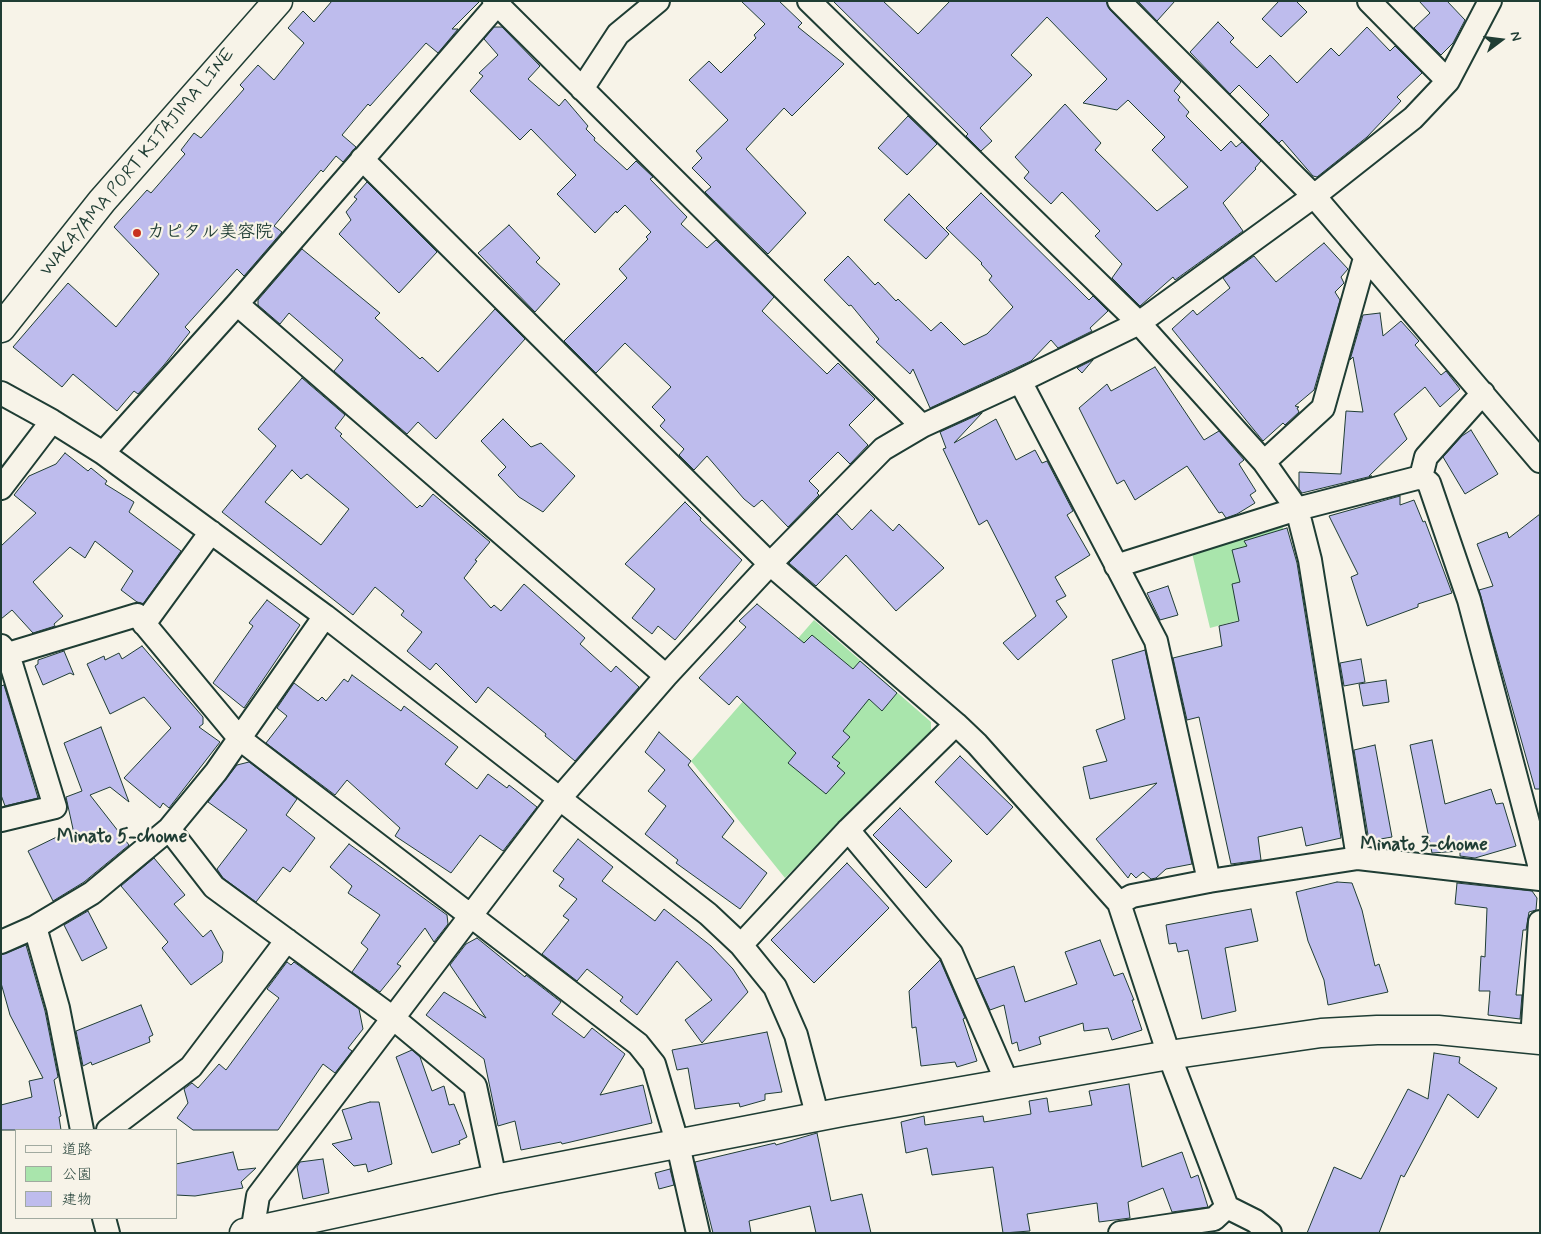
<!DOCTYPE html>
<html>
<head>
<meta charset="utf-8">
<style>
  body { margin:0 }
  #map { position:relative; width:1541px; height:1234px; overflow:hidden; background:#f7f3e8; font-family:Mynerve,"Klee One",sans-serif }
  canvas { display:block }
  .frame { position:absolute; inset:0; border:2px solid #1f3d34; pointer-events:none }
  .legend { position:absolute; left:15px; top:1129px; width:162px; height:90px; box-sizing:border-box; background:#f7f3e8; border:1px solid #a1aaa0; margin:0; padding:6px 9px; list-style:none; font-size:15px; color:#1f3d34 }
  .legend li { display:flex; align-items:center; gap:10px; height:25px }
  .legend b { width:25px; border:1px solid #a1aaa0 }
  .north { position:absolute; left:1476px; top:15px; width:50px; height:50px; -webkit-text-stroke:4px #f7f3e8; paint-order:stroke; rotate:75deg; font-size:14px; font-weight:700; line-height:20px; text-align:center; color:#1f3d34 }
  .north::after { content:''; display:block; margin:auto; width:18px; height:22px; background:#1f3d34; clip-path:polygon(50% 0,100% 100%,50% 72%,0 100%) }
</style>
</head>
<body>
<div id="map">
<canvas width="1541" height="1234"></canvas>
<div class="frame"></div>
<ul class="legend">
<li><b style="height:6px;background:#f7f3e8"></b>道路</li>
<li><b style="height:14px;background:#a9e5ac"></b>公園</li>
<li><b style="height:14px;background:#bebced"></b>建物</li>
</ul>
<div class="north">N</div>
</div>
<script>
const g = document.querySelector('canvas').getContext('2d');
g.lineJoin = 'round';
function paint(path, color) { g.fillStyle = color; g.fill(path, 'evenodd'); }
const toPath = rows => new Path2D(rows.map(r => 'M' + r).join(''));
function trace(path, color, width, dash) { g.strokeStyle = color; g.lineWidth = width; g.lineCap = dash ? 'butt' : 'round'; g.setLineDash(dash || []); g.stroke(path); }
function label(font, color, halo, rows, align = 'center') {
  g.font = font + ' Mynerve,"Klee One",sans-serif'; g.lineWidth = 4.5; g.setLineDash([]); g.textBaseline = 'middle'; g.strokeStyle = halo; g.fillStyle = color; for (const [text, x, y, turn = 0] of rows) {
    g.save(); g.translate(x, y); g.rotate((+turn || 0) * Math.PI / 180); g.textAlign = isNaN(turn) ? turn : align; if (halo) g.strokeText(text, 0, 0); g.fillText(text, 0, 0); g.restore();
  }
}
paint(toPath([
  [1282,525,1306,602,1210,628,1192,553],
  [814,620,931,722,931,731,785,878,691,761]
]), '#a9e5ac');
const building = toPath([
  [332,1,480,1,452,29,458,29,438,53,426,43,370,106,368,104,342,135,356,147,343,162,336,156,323,172,321,170,274,226,282,232,244,276,237,269,185,327,190,332,164,365,138,394,134,391,117,411,73,374,62,387,13,347,68,283,116,327,159,274,114,227,147,190,151,193,185,154,181,150,194,133,201,138,244,89,240,85,258,65,274,80,304,43,288,28,303,11,314,22,332,1],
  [741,1,779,1,802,23,798,27,844,64,792,116,784,108,746,149,806,213,768,254,705,192,711,187,692,168,702,158,696,151,728,120,689,80,709,61,721,73,756,38,754,35,765,24,741,1],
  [833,1,883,1,918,34,950,1,1106,1,1110,10,1181,82,1174,91,1180,97,1178,100,1189,112,1186,116,1221,151,1231,141,1236,147,1242,142,1261,161,1255,168,1256,169,1223,203,1243,231,1175,280,1173,277,1140,306,1112,278,1122,264,1095,236,1100,231,1062,192,1051,204,1024,178,1029,172,1015,157,1065,104,1101,143,1095,150,1157,211,1188,187,1152,150,1165,137,1128,100,1117,110,1083,103,1107,79,1047,17,1011,55,1032,75,980,128,992,141,981,151,966,136,968,134,833,1],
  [1138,1,1175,1,1157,21,1138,1],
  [1279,1,1296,1,1307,12,1281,37,1262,19,1279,1],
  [1419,1,1447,1,1465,20,1453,43,1441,55,1414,28,1430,13,1419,1],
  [1218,22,1234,38,1230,42,1257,68,1270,55,1297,83,1331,48,1339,56,1367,27,1390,51,1395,46,1422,73,1397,97,1401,101,1367,137,1317,177,1313,176,1282,140,1279,143,1260,124,1269,115,1239,85,1230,94,1190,52,1218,22],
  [494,27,502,27,540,66,528,79,559,106,565,99,588,126,586,129,595,138,594,140,627,170,636,161,653,177,650,179,687,217,681,224,707,248,716,240,774,297,762,311,827,374,838,363,875,399,849,425,868,445,850,464,838,452,809,481,819,491,817,493,819,495,788,527,762,500,754,507,744,499,707,456,694,470,679,455,684,449,660,426,665,420,652,407,671,387,625,343,596,373,564,341,627,278,619,269,648,239,646,237,651,232,625,205,617,213,616,211,595,233,557,194,576,175,531,129,520,140,470,91,483,76,479,73,498,55,484,39,494,27],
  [908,116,937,144,907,175,878,148,908,116],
  [367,182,437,252,399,293,339,234,351,220,346,212,357,199,354,197,367,182],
  [981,193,1089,300,1093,296,1108,311,1090,328,1092,331,1058,348,1051,340,1031,361,930,408,913,369,910,374,876,342,879,339,851,305,849,306,824,280,848,256,875,285,878,282,896,301,898,299,931,331,941,322,964,345,987,334,1013,307,989,280,992,276,981,264,982,263,946,228,981,193],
  [909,194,949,234,926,259,884,220,909,194],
  [509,225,540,258,536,262,560,284,535,312,478,253,509,225],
  [1324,243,1348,269,1341,277,1344,283,1335,292,1340,300,1314,390,1295,406,1299,407,1297,408,1299,412,1285,425,1283,423,1263,441,1172,329,1193,310,1197,315,1230,288,1223,278,1254,256,1276,282,1324,243],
  [302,249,380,313,375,318,420,359,422,357,438,372,495,309,525,339,436,439,418,422,407,434,334,371,343,360,289,313,280,324,258,305,258,300,302,249],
  [1380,313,1383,336,1401,321,1419,341,1415,345,1441,375,1446,371,1460,389,1440,407,1425,387,1394,414,1407,439,1369,476,1372,476,1302,493,1299,489,1299,472,1341,474,1346,411,1363,412,1353,357,1350,360,1363,315,1380,313],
  [1093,360,1082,373,1077,368,1093,360],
  [1155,367,1204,440,1219,431,1244,460,1239,464,1256,491,1250,495,1255,503,1237,514,1226,518,1222,512,1219,513,1187,466,1135,500,1124,480,1117,484,1079,408,1107,384,1111,391,1155,367],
  [302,378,345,415,335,428,342,434,340,436,417,508,420,505,422,507,433,494,490,542,475,560,477,561,464,578,491,608,494,605,501,611,524,584,585,638,580,644,611,672,616,666,639,687,575,761,545,736,546,734,488,687,476,703,436,663,430,670,407,651,422,632,401,615,404,611,375,587,353,615,222,512,276,446,258,429,302,378],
  [292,470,301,479,307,474,349,509,321,545,265,502,292,470],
  [982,413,954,443,996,419,1016,460,1035,450,1042,463,1047,461,1073,511,1067,515,1090,555,1055,577,1066,596,1056,601,1067,617,1018,660,1003,643,1036,616,987,520,979,525,943,449,946,448,940,432,982,413],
  [503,419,531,447,541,443,575,476,543,512,519,497,498,475,506,467,481,441,503,419],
  [1471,430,1498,474,1465,494,1443,457,1462,436,1471,430],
  [65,453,88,471,91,468,107,481,105,484,134,502,129,512,181,551,143,604,137,602,121,590,133,571,95,541,85,558,70,547,33,582,63,616,54,624,55,626,33,633,12,610,1,619,1,546,36,513,14,495,29,476,56,464,65,453],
  [1400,496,1400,505,1414,500,1423,522,1425,521,1452,593,1418,604,1418,607,1367,626,1351,577,1358,574,1329,516,1400,496],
  [685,502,701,518,700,520,742,560,675,640,658,626,652,634,632,618,655,589,625,564,685,502],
  [871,510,893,531,899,524,944,568,896,611,846,555,816,586,789,563,837,514,852,530,871,510],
  [1540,514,1540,789,1535,789,1479,590,1493,586,1477,544,1507,532,1509,538,1540,514],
  [1287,528,1297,563,1341,838,1306,846,1302,827,1258,837,1261,860,1231,864,1199,717,1187,720,1173,658,1222,646,1219,626,1239,621,1232,584,1240,582,1232,550,1247,546,1244,541,1287,528],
  [1168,586,1178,615,1160,620,1147,593,1168,586],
  [267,600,300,625,244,708,213,683,253,626,249,623,267,600],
  [757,604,804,643,812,635,853,669,860,661,897,693,882,711,869,699,843,731,850,737,832,757,840,763,837,766,845,773,826,794,788,763,796,753,737,696,729,705,699,678,746,627,739,621,757,604],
  [142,646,203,717,203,724,199,727,220,742,169,808,163,803,160,808,124,778,171,728,144,697,110,714,87,664,104,656,105,660,119,653,122,659,142,646],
  [1145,650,1192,864,1166,869,1156,878,1151,879,1143,872,1136,878,1131,873,1128,878,1096,839,1157,783,1090,799,1083,767,1107,761,1096,730,1125,719,1112,660,1145,650],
  [64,651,74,675,70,673,43,685,35,666,38,664,38,660,64,651],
  [1361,659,1365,682,1344,686,1340,663,1361,659],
  [352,675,401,711,404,706,458,747,445,764,477,789,488,774,507,788,509,785,537,807,503,851,480,835,451,873,395,836,400,828,347,780,335,795,266,743,287,716,277,708,294,683,318,701,322,697,326,701,344,679,348,682,352,675],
  [1386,680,1389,702,1363,706,1359,684,1386,680],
  [4,685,38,798,5,806,1,795,1,686,4,685],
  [101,727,129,802,110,787,90,795,129,845,84,882,53,901,28,851,73,829,66,797,82,791,64,743,101,727],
  [659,732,691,761,688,765,734,821,722,837,767,873,740,909,676,863,678,860,645,834,666,806,648,791,665,770,645,752,659,732],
  [1432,740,1445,804,1491,789,1496,804,1503,803,1516,846,1475,858,1460,856,1460,851,1432,853,1410,745,1432,740],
  [1375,745,1392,837,1369,841,1354,750,1375,745],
  [960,756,1013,807,987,835,935,782,960,756],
  [249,762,297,799,286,815,315,838,290,872,283,867,256,902,223,878,217,869,247,830,208,802,237,765,249,762],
  [900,808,952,861,926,888,873,835,900,808],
  [578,839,613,867,602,881,655,921,664,909,711,946,733,969,748,992,702,1043,685,1020,712,1000,677,961,637,1015,620,1001,623,997,587,969,577,981,542,954,569,920,563,916,577,899,559,886,564,879,553,871,578,839],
  [349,844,447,915,448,924,434,942,425,928,397,964,401,966,380,992,352,972,368,949,361,943,380,915,348,893,352,886,330,867,349,844],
  [154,858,185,895,174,904,203,937,211,930,223,952,222,962,191,985,162,948,168,942,121,886,154,858],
  [847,863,889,908,814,983,771,940,847,863],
  [1337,882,1352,883,1362,910,1375,966,1379,964,1388,992,1328,1005,1324,980,1308,941,1296,892,1337,882],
  [1457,883,1532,891,1537,898,1536,910,1529,912,1526,930,1523,930,1516,995,1522,995,1520,1019,1488,1015,1490,991,1479,991,1481,956,1485,957,1487,908,1455,904,1457,883],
  [1251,909,1258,941,1225,948,1236,1011,1202,1019,1188,950,1178,952,1176,943,1169,944,1166,925,1251,909],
  [88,911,107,948,82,961,64,925,88,911],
  [477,938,525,977,526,975,561,1002,552,1014,584,1038,592,1028,625,1054,600,1095,643,1085,652,1123,562,1144,561,1142,521,1150,515,1121,498,1126,484,1059,426,1015,444,992,486,1018,450,965,466,944,477,938],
  [1100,940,1114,976,1123,973,1134,1000,1132,1000,1142,1030,1112,1040,1108,1028,1084,1031,1083,1023,1039,1037,1041,1044,1019,1051,1017,1042,1012,1044,1004,1005,990,1010,976,979,1014,966,1025,1002,1077,984,1065,952,1100,940],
  [26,945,45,1011,58,1077,54,1080,61,1116,59,1117,61,1130,1,1130,1,1105,32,1097,29,1081,43,1078,10,1015,1,983,1,955,26,945],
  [940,960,965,1018,963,1019,977,1061,957,1067,955,1062,921,1066,916,1027,912,1028,909,991,940,960],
  [287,962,291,965,294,962,359,1009,363,1029,348,1048,352,1051,335,1073,323,1064,278,1130,193,1130,177,1118,188,1103,184,1089,192,1083,198,1088,219,1064,226,1070,279,998,267,989,287,962],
  [141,1005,153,1035,149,1037,150,1042,92,1065,91,1062,83,1066,76,1031,141,1005],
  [767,1032,782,1092,765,1094,765,1100,740,1107,739,1103,695,1109,688,1068,677,1070,672,1050,767,1032],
  [412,1050,420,1057,432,1091,444,1086,449,1105,454,1104,467,1137,459,1141,460,1144,432,1153,396,1057,412,1050],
  [1434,1053,1460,1057,1459,1063,1497,1088,1478,1118,1448,1094,1404,1177,1401,1175,1379,1233,1307,1233,1334,1167,1361,1179,1408,1089,1428,1099,1434,1053],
  [1129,1084,1142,1167,1182,1152,1191,1178,1198,1175,1208,1207,1172,1212,1163,1188,1128,1202,1130,1218,1099,1222,1097,1203,1027,1214,1030,1231,1003,1233,993,1167,932,1175,927,1148,906,1153,901,1122,924,1116,925,1125,983,1116,984,1122,1031,1114,1029,1101,1047,1098,1049,1112,1092,1105,1089,1091,1129,1084],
  [370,1102,379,1102,392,1164,368,1172,366,1164,354,1166,332,1144,352,1139,342,1110,370,1102],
  [817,1133,831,1201,862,1194,871,1233,816,1233,810,1206,749,1221,751,1233,713,1233,695,1162,775,1143,776,1145,817,1133],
  [233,1152,238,1170,256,1168,241,1182,243,1188,195,1196,176,1195,176,1164,233,1152],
  [323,1159,329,1193,303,1199,297,1167,300,1162,323,1159],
  [670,1169,674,1185,659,1189,655,1173,670,1169]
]);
paint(building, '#bebced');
trace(building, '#1f3d34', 1);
const minor = toPath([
  [494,1,922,426],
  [809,1,1139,323,1264,462],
  [1119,1,1314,196,1540,461],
  [1369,1,1448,81],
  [582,89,618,34,658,1],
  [362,159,770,564,956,724],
  [237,304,666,676],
  [1020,381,1156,641,1209,881],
  [1,393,52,421,103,453,325,616,708,914,741,945,775,987,796,1035,818,1118],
  [103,453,237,304,500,1],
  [1421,477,1426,457,1483,393],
  [1,488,52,421],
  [1116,566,1297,509,1421,477,1429,483,1469,600,1540,868],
  [144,624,211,532],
  [1,646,8,654,137,615,240,739,638,1044,654,1064,678,1145,698,1233],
  [1,657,8,654,55,807,1,820],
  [169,829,214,887,393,1018,475,1086,495,1179],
  [848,830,951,953,1007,1082],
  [1358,858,1310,560,1297,509,1264,462,1323,408,1365,258],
  [35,927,58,1008,82,1130],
  [1,942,35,927,92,893,169,829,216,772,325,616],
  [741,945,848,830,956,724,977,744,1119,903],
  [1532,1039,1540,922],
  [108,1130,191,1067,287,940],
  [1227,1207,1255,1221,1270,1233],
  [104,1218,108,1233],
  [252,1233,258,1196,560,798,666,676,770,564,883,449,922,426,1020,381,1139,323,1314,196,1413,118,1448,81,1490,1],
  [1120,1233,1214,1219,1227,1207,1169,1055,1119,903,1132,896,1209,881,1358,858,1540,879]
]);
const tertiary = toPath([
  [244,1233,495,1179,842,1112,1169,1055,1321,1033,1377,1030,1438,1030,1540,1040]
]);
const secondary = toPath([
  [1,328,102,201,278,1]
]);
trace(minor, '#1f3d34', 26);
trace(tertiary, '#1f3d34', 31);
trace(secondary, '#1f3d34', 31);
trace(minor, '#f7f3e8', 22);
trace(tertiary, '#f7f3e8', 28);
trace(secondary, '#f7f3e8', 28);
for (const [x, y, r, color] of [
  [137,233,5,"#c8321e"]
]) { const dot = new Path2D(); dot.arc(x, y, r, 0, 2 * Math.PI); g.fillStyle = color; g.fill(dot); trace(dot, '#f7f3e8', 2); }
label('18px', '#1f3d34', '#f7f3e8', [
  ["WAKAYAMA PORT KITAJIMA LINE",138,163,-50]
]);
label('bold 18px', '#1f3d34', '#f7f3e8', [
  ["カピタル美容院",147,233]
], 'left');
label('bold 19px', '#1f3d34', '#f7f3e8', [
  ["Minato 5-chome",122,838],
  ["Minato 3-chome",1424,846]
]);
</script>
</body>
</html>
